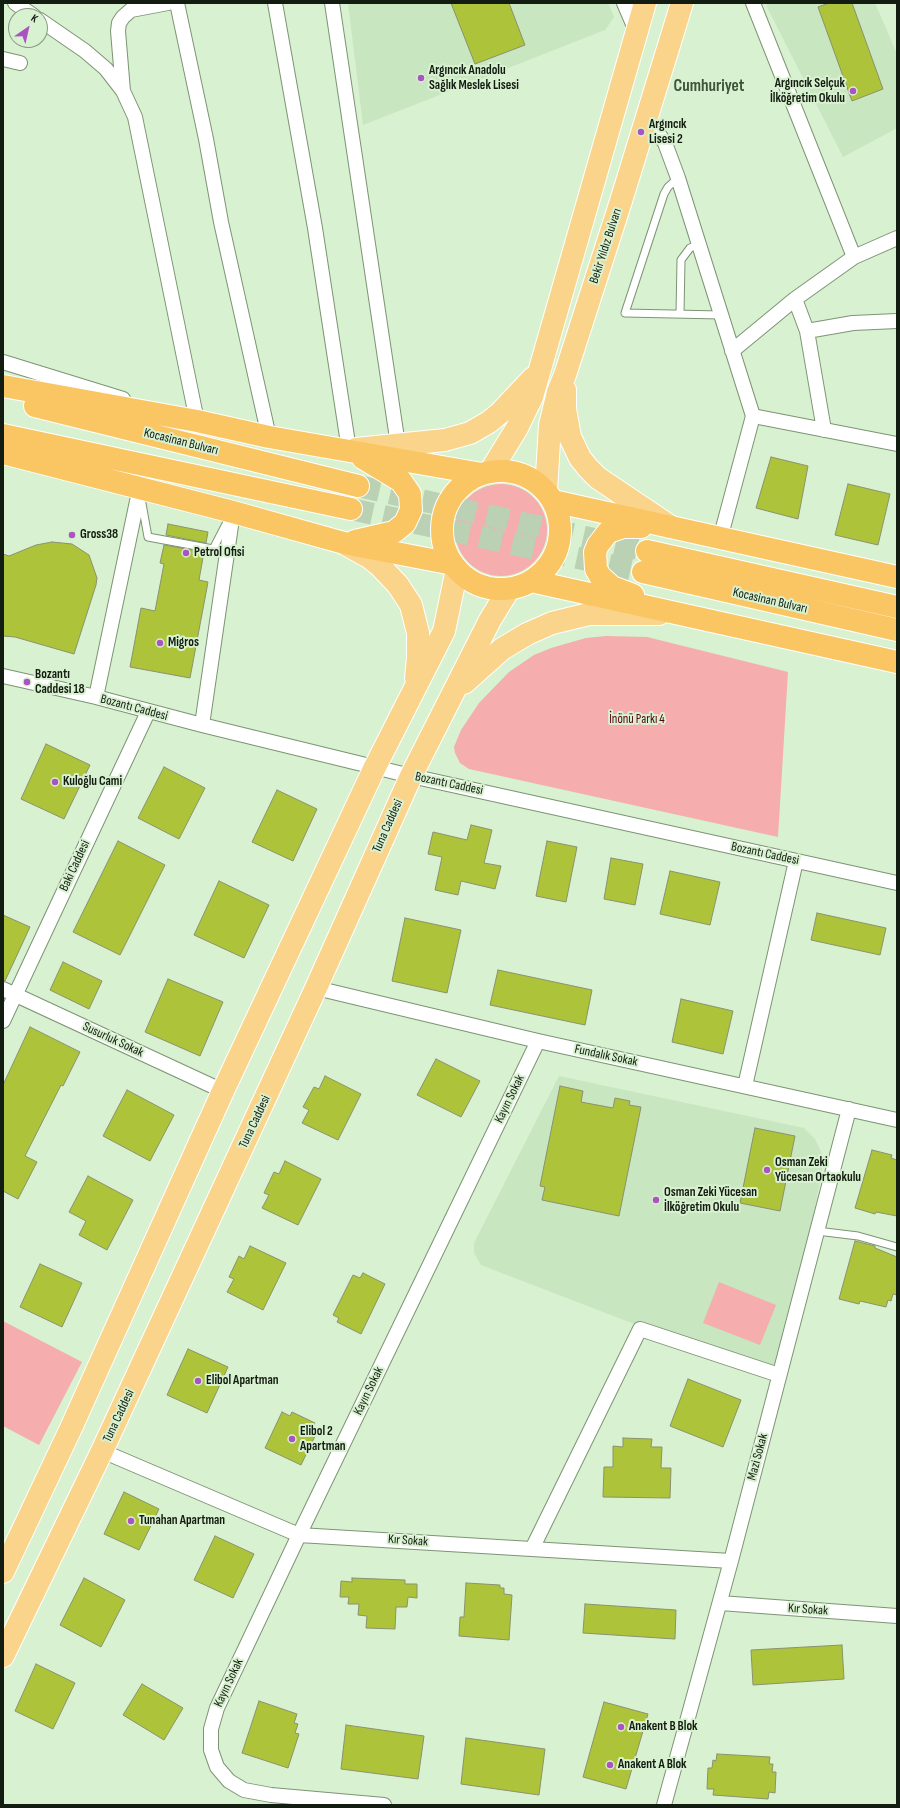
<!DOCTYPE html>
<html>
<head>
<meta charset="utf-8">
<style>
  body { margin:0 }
  #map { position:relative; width:900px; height:1808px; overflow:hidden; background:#d8f1d0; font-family:"Sofia Sans Condensed",sans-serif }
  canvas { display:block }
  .frame { position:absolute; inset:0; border:4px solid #131c10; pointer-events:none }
  .north { position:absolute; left:8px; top:8px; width:40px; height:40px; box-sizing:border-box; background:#d8f1d0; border:1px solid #899c83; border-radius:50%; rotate:34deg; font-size:11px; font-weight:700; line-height:16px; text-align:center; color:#131c10 }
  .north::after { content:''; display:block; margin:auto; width:14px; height:18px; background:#a954c2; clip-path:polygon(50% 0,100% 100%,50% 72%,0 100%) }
</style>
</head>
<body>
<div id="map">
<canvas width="900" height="1808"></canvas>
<div class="frame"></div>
<div class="north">K</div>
</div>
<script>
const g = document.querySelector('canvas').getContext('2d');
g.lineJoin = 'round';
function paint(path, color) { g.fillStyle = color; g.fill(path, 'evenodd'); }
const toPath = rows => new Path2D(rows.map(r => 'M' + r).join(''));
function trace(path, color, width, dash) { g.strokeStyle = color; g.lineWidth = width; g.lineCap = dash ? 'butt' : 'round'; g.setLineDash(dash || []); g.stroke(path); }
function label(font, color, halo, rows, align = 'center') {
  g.font = font + ' "Sofia Sans Condensed",sans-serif'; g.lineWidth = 4; g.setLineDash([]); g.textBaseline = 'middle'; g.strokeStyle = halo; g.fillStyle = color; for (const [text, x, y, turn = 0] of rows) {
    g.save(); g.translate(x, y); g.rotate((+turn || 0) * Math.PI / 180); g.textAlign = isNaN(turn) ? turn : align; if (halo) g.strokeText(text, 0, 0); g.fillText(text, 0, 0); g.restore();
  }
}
paint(toPath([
  [348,3,608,3,614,17,605,30,363,125],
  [771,3,875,3,897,54,897,128,843,157,766,5],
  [559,1076,804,1128,815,1139,824,1158,793,1331,779,1366,754,1370,481,1265,474,1253,474,1243]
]), '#c8e6bf');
paint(toPath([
  '455 530a46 46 0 1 1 92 0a46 46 0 1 1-92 0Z',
  [606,636,647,637,788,672,778,837,469,769,460,763,455,753,454,747,461,730,479,703,509,672,534,655,551,648,586,638],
  [719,1282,776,1305,760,1345,703,1323],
  [3,1321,82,1362,39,1445,3,1426]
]), '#f5adae');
const building = toPath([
  [451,3,509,3,525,45,475,64,451,3],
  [829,3,852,3,883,89,852,101,818,7,829,3],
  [771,457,808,466,798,519,756,508,771,457],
  [848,484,890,494,878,545,835,535,848,484],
  [168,524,208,532,206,543,166,535,168,524],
  [52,542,72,544,89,555,97,578,96,585,74,654,15,637,3,636,3,554,9,556,36,545,52,542],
  [164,545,204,552,199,580,208,582,190,678,130,667,141,608,155,611,164,564,160,563,164,545],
  [46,744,90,765,64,819,21,799,46,744],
  [164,767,205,788,179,839,138,818,164,767],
  [277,790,317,809,293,861,252,842,277,790],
  [471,825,492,830,484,863,501,866,495,889,461,881,458,895,435,890,442,857,428,854,433,832,467,840,471,825],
  [118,841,165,865,120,955,73,932,118,841],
  [547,841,577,847,566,902,536,896,547,841],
  [611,858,643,864,635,905,604,899,611,858],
  [670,871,720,882,710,925,660,914,670,871],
  [219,881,269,905,244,958,194,935,219,881],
  [817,913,886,928,880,955,811,940,817,913],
  [3,915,30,927,5,981,3,981,3,915],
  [405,918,461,930,447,993,392,981,405,918],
  [63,962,102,981,89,1009,50,990,63,962],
  [498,970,592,990,585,1025,490,1005,498,970],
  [168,979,223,1002,200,1056,145,1032,168,979],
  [681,999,733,1011,723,1054,672,1042,681,999],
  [30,1027,80,1052,63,1086,61,1085,25,1156,37,1162,18,1199,3,1191,3,1085,30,1027],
  [436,1059,480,1081,461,1117,417,1095,436,1059],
  [325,1076,361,1094,338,1140,302,1123,309,1110,303,1107,314,1087,319,1089,325,1076],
  [560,1086,583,1091,581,1102,613,1108,615,1098,630,1101,629,1105,641,1107,619,1216,542,1200,545,1187,540,1186,560,1086],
  [127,1090,174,1115,150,1161,103,1136,127,1090],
  [755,1128,795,1136,780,1211,740,1203,755,1128],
  [872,1150,892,1155,891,1158,897,1160,897,1216,876,1212,875,1214,855,1208,872,1150],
  [285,1161,321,1179,298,1225,262,1208,269,1195,264,1193,274,1172,279,1174,285,1161],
  [88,1176,133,1200,107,1250,79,1235,86,1221,69,1212,88,1176],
  [855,1241,875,1246,875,1248,897,1257,897,1295,893,1294,891,1301,888,1300,886,1307,860,1301,859,1304,839,1299,855,1241],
  [250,1246,286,1263,263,1310,227,1292,234,1279,229,1277,239,1256,244,1259,250,1246],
  [40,1264,82,1283,62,1327,20,1307,40,1264],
  [363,1273,385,1284,361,1334,337,1322,339,1318,333,1315,353,1275,360,1278,363,1273],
  [188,1349,228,1367,207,1413,167,1395,188,1349],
  [688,1379,741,1400,723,1447,670,1426,688,1379],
  [282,1412,290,1416,292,1412,315,1423,313,1427,318,1430,301,1465,265,1448,282,1412],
  [623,1438,652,1439,651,1447,662,1447,661,1468,671,1468,670,1498,603,1497,604,1467,613,1467,613,1446,623,1447,623,1438],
  [124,1492,159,1509,139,1550,104,1534,124,1492],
  [215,1536,254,1554,233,1598,194,1580,215,1536],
  [84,1578,125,1600,101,1647,60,1625,84,1578],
  [352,1578,405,1580,405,1584,417,1584,417,1598,408,1597,407,1607,396,1607,395,1629,366,1628,367,1616,358,1615,359,1604,348,1604,349,1597,340,1597,341,1581,352,1582,352,1578],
  [466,1583,500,1585,500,1588,504,1588,504,1594,512,1595,509,1640,459,1636,460,1617,464,1617,466,1583],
  [585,1604,676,1610,675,1639,583,1633,585,1604],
  [842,1645,844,1679,753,1685,751,1650,842,1645],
  [36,1664,75,1683,53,1729,15,1711,36,1664],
  [142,1684,183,1708,164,1740,123,1715,142,1684],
  [259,1701,297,1714,294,1723,298,1724,295,1733,299,1734,288,1768,242,1753,259,1701],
  [604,1702,648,1714,626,1789,583,1777,604,1702],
  [346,1725,424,1736,418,1779,341,1769,346,1725],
  [466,1738,545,1749,539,1795,461,1784,466,1738],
  [717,1754,770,1757,769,1764,773,1764,772,1772,776,1772,775,1793,769,1792,768,1799,713,1795,714,1789,707,1789,708,1768,712,1768,713,1760,716,1761,717,1754]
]);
paint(building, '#adc33a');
trace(building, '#8a926e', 1);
trace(toPath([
  [358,486,647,551],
  [351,509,643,572]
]), '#bad1b3', 22, [22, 11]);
const service = toPath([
  [678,178,668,187,664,194,625,313,721,315],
  [680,314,681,260,690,248,699,244],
  [141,498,148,537,213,549,227,522],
  [817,1231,858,1236,897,1247]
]);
const minor = toPath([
  [15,3,34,16],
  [177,3,206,139,221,222,269,437],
  [275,3,315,228,349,450],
  [332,3,398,445],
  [624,3,636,31],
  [753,3,854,257],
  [40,20,85,51,106,69,123,91,135,117,197,421,190,419],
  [3,59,20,63],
  [123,91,118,31,119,23,123,17,131,10,168,3],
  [644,126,660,136,665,143,678,178,753,416,720,539],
  [795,299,807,331,824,430],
  [807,331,853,323,897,321],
  [732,351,795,299,854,257,897,238],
  [3,362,123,399],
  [753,416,897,444],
  [3,676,96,697,202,725,411,776,897,883],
  [96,697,140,487],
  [202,725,233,512],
  [316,988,538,1041,897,1120],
  [3,989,223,1091],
  [3,1021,148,712],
  [745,1086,796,861],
  [102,1451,299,1535,731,1561],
  [532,1549,640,1329,779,1375],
  [720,1603,897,1616],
  [384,1805,271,1795,244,1790,229,1781,217,1767,211,1750,211,1729,217,1708,299,1535,538,1041],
  [664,1805,731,1561,849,1109]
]);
const primary = toPath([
  [565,390,565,409,570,437,580,458,588,468,598,478,671,527],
  [356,449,445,440,470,433,489,422,500,413,533,378],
  [490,472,517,428,532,397,645,3],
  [546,491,550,425,558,392,565,375,621,201,682,3],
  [347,545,369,557,380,566,398,585,411,605,418,633,418,658,416,678],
  [464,683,502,649,527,634,552,623,589,614,659,614],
  [3,1572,71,1428,223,1091,375,767,444,631,457,569],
  [3,1656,102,1451,316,988,411,776,490,620,509,589]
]);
const trunk = toPath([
  [3,386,197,421,269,437,482,474],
  [35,406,358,486],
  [3,435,351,509],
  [3,453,233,512,344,543,453,564],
  '442 530a59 59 0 1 1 118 0a59 59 0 1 1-118 0Z',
  [553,501,897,577],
  [355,541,394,532,405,523,411,510,410,494,401,481,363,458],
  [647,551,897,607],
  [643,572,897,630],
  [531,581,897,662],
  [633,595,612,587,600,576,596,569,595,552,598,545,608,532,623,527,641,527]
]);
trace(service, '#7d9475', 9);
trace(minor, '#7d9475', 16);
trace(primary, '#fff', 24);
trace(trunk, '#fff', 24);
trace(service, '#fff', 7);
trace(minor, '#fff', 14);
trace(primary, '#fbd48b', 22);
trace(trunk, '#fac664', 22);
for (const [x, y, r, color] of [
  [421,78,4,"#a954c2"],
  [853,91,4,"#a954c2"],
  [641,132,4,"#a954c2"],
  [72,535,4,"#a954c2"],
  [186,553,4,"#a954c2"],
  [160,643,4,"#a954c2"],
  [27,682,4,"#a954c2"],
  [55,782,4,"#a954c2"],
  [767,1170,4,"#a954c2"],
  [656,1200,4,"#a954c2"],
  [198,1381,4,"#a954c2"],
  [292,1439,4,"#a954c2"],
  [131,1521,4,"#a954c2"],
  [621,1727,4,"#a954c2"],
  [610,1765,4,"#a954c2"]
]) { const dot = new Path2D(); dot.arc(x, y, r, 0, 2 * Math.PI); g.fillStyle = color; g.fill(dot); trace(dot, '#d8f1d0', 1.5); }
label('bold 13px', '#131c10', '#d8f1d0', [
  ["Argıncık Anadolu",429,71],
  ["Sağlık Meslek Lisesi",429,86],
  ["Argıncık Selçuk",845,84,"right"],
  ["İlköğretim Okulu",845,99,"right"],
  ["Argıncık",649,125],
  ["Lisesi 2",649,140],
  ["Gross38",80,535],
  ["Petrol Ofisi",194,553],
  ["Migros",168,643],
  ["Bozantı",35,675],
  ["Caddesi 18",35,690],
  ["Kuloğlu Cami",63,782],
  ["Osman Zeki",775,1163],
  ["Yücesan Ortaokulu",775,1178],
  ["Osman Zeki Yücesan",664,1193],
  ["İlköğretim Okulu",664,1208],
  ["Elibol Apartman",206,1381],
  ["Elibol 2",300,1432],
  ["Apartman",300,1447],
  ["Tunahan Apartman",139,1521],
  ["Anakent B Blok",629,1727],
  ["Anakent A Blok",618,1765]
], 'left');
label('13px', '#131c10', '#d8f1d0', [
  ["Bekir Yıldız Bulvarı",606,246,-72],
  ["Kocasinan Bulvarı",181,442,14],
  ["Kocasinan Bulvarı",770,601,13],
  ["Bozantı Caddesi",134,708,15],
  ["Bozantı Caddesi",449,784,12],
  ["Tuna Caddesi",388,826,-66],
  ["Bozantı Caddesi",765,854,12],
  ["Baki Caddesi",75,866,-65],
  ["Susurluk Sokak",113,1040,25],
  ["Fundalık Sokak",606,1056,12],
  ["Kayın Sokak",510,1099,-64],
  ["Tuna Caddesi",255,1122,-65],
  ["Kayın Sokak",369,1391,-64],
  ["Tuna Caddesi",119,1416,-65],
  ["Mazi Sokak",758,1457,-75],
  ["Kır Sokak",408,1541,4],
  ["Kır Sokak",808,1610,4],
  ["Kayın Sokak",229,1683,-65]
]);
label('13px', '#540012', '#d8f1d0', [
  ["İnönü Parkı 4",637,720]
]);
label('bold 17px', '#3e5337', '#d8f1d0', [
  ["Cumhuriyet",709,87]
]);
</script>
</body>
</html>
